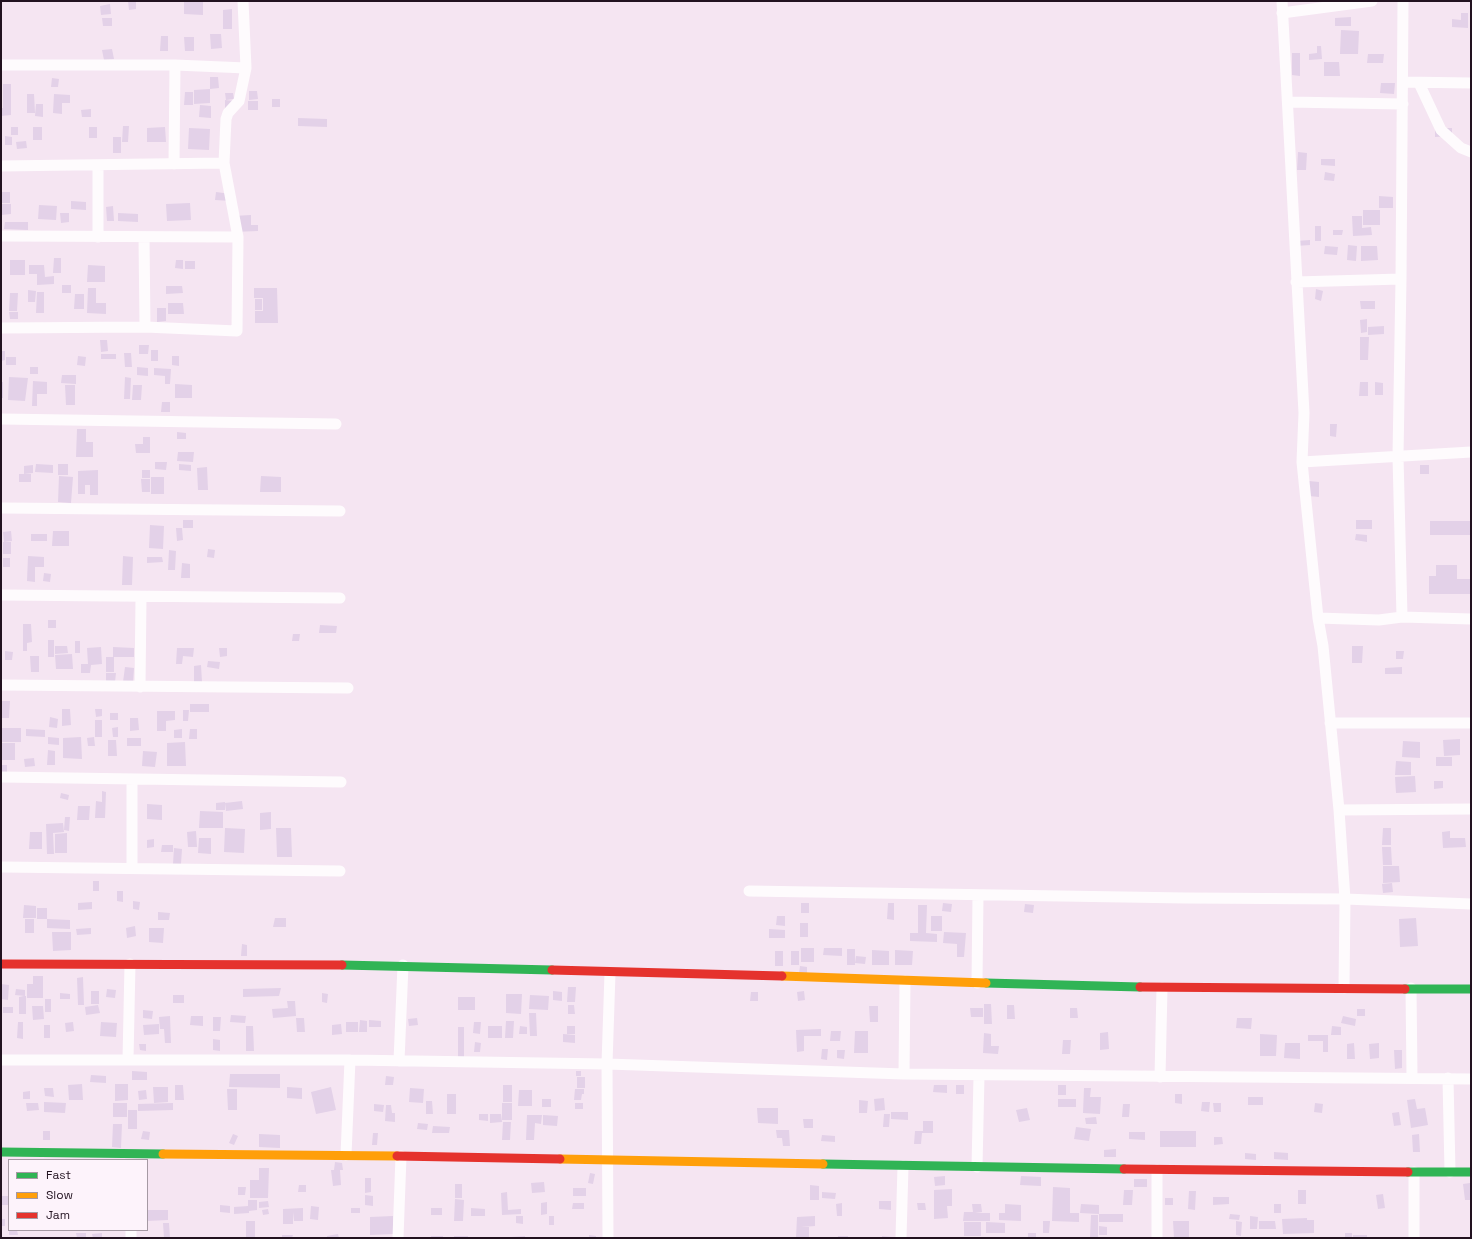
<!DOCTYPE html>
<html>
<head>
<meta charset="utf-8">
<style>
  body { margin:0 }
  #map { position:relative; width:1472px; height:1239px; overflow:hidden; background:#f5e5f2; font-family:"Space Grotesk",sans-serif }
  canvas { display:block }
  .frame { position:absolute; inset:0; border:2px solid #221220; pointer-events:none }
  .legend { position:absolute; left:8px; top:1159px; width:140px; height:72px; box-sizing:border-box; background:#fdf3fb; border:1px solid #a599a3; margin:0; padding:5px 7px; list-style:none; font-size:12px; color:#221220 }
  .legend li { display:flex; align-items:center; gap:8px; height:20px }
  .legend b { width:20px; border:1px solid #a599a3 }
</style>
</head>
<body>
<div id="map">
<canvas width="1472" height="1239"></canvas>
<div class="frame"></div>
<ul class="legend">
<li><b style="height:5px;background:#30b455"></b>Fast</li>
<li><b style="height:5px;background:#ff9f0a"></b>Slow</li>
<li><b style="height:5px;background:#e5322d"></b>Jam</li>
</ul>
</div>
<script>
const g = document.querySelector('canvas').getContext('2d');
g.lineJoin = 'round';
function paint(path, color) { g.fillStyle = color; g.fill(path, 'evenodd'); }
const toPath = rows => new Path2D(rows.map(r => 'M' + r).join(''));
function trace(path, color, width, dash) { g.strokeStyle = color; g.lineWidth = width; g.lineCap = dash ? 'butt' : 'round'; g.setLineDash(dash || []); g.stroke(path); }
paint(toPath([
  [128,1,136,1,136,9,129,10],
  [184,1,203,1,203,15,184,14],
  [110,4,111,14,101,15,100,6],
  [232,9,232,29,223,29,223,10],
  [1461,13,1468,13,1468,28,1452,27,1452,19,1461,20],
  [1351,17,1351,26,1335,26,1335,18],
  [102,18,112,18,112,26,103,26],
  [1341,30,1359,31,1358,54,1340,54],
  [210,34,221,34,222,48,211,49],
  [161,36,168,36,168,51,160,51],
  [184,37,194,37,194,51,185,51],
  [1317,46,1321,46,1322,59,1309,60,1309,54,1317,53],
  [112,49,114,59,104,60,102,50],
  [1292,53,1300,53,1300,76,1292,75],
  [1368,54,1384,54,1383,63,1367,63],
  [1324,62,1339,62,1340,76,1324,76],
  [210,77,218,77,219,88,210,89],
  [52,78,59,79,58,87,51,87],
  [1381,83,1395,83,1394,94,1380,93],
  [3,84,11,84,11,115,1,116,1,108,3,108],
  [210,89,210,103,194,104,194,90],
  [249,91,257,91,258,99,249,100],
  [185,92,193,92,193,105,184,105],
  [225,93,233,93,234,99,226,100],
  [27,94,34,94,35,113,27,113],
  [54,94,70,95,70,103,62,103,62,114,53,113],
  [272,99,280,99,280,107,272,107],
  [225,100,235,101,225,110],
  [248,101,258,101,258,110,248,110],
  [36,104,43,104,43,117,35,116],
  [200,105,211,106,211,118,199,117],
  [91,109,91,117,82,117,81,110],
  [298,118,327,119,327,127,298,126],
  [123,126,129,126,128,142,122,142],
  [11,127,18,127,18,135,11,135],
  [33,127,42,127,42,140,33,140],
  [89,127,97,127,97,138,89,138],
  [165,127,166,142,147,142,147,128],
  [189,128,210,129,209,150,188,149],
  [1435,128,1452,128,1452,136,1435,137],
  [5,136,12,137,12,145,5,145],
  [113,137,121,137,121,153,113,153],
  [26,141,27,148,17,149,16,142],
  [1298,152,1307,153,1306,170,1297,170],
  [1321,159,1335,159,1335,166,1321,165],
  [1325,172,1335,174,1334,181,1324,180],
  [2,192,10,192,10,203,2,203],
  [216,192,231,194,231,201,215,200],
  [1379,196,1393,197,1393,208,1379,208],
  [71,201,86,202,86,210,71,209],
  [190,203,191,220,167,221,166,204],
  [1,204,11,204,11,214,1,215],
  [39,205,57,206,56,220,38,219],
  [113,206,114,221,107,221,106,207],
  [1363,210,1380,210,1380,225,1363,225],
  [60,213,69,213,69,222,61,223],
  [118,213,138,214,138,222,118,221],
  [251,215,251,225,258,225,258,231,233,232,233,216],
  [1352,216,1362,216,1362,228,1371,227,1372,235,1353,236],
  [5,222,28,222,28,230,4,229],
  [1315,226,1321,226,1321,241,1315,241],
  [1333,230,1343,230,1342,235,1333,235],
  [1310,240,1310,245,1296,246,1296,241],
  [1348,245,1357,246,1356,261,1347,260],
  [1325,246,1338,247,1337,255,1324,254],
  [1361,246,1377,246,1378,260,1361,261],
  [54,258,61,258,61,273,53,273],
  [10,260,25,260,25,275,10,275],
  [176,260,183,260,183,269,175,268],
  [185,261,195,261,195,269,185,269],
  [29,265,44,265,45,277,54,276,54,284,37,285,37,274,29,274],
  [88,265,105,266,105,282,87,282],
  [62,285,71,285,71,293,62,293],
  [166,286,182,286,183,293,166,294],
  [88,288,96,288,96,303,106,303,106,314,87,313],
  [254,288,277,288,278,323,255,323,255,311,263,311,263,298,254,298],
  [1316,289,1323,291,1321,301,1315,299],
  [28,290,36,291,35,302,28,302],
  [37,292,44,292,44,313,36,313],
  [10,293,18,293,17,311,9,311],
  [75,294,84,294,84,309,74,309],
  [255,299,262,299,262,310,255,310],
  [1360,301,1375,301,1375,309,1361,309],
  [168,303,183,303,184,314,168,314],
  [157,308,166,308,166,321,157,322],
  [9,312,18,312,18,319,10,319],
  [1367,319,1367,332,1361,333,1360,320],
  [1384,326,1384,334,1368,335,1368,327],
  [1360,337,1369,337,1368,360,1360,360],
  [100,340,107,340,108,351,101,352],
  [139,345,149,345,148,354,139,354],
  [151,350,158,350,158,361,151,361],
  [1,351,5,351,5,360,1,361],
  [124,353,131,353,132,367,125,367],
  [101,354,116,354,116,359,101,359],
  [78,356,86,357,85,366,77,365],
  [172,356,179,356,179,366,172,365],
  [6,357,16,357,16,365,6,365],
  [30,367,38,367,38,374,30,374],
  [137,367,148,368,148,376,137,375],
  [154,368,171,369,170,384,165,384,165,376,154,375],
  [62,375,76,375,76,384,61,383],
  [9,377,28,378,25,401,8,400],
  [125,377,131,378,130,399,124,399],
  [33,381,47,382,47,394,37,394,37,406,32,406],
  [1,382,3,382,3,398,1,398],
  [1360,382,1368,382,1368,396,1359,396],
  [1375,382,1383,383,1383,395,1375,395],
  [175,384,192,385,192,398,175,398],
  [65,385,75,385,75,405,66,405],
  [133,385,142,385,141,400,132,400],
  [162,402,170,402,170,412,161,412],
  [1330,424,1337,424,1336,437,1330,436],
  [77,429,86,429,86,442,93,442,93,457,76,457],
  [177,432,186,433,186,439,177,439],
  [143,437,150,437,150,453,136,453,135,444,143,444],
  [178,452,194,452,193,462,177,461],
  [155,462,167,462,166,470,155,469],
  [36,464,53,465,53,473,35,472],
  [58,464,68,464,68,475,58,475],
  [179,464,191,465,191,471,179,470],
  [33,465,33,473,24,474,24,466],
  [1420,465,1429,465,1429,474,1420,474],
  [207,467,208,490,198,490,197,468],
  [98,470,98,495,90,495,90,485,85,485,85,494,78,494,78,471],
  [142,470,150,470,150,478,142,478],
  [19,474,31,474,31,482,19,482],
  [59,476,73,477,71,503,58,502],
  [261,476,281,477,281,492,260,492],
  [151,477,164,477,164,494,151,494],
  [141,479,150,479,150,492,142,492],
  [1309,481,1319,482,1319,497,1309,496],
  [183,520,193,520,193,528,183,528],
  [1356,520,1372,520,1372,529,1356,529],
  [1430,521,1471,521,1471,535,1430,535],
  [150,525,164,526,163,549,149,548],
  [176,528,182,528,183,540,177,541],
  [11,531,12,541,4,542,3,532],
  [53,531,69,531,69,546,52,546],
  [31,534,47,534,47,541,31,541],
  [1356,534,1367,535,1367,542,1355,540],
  [3,542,11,542,11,554,3,554],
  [208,549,215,550,214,558,207,557],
  [169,550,176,551,175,570,168,570],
  [28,556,44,557,44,567,35,567,35,582,27,581],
  [123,556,133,557,132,585,122,585],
  [147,557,162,557,163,562,147,563],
  [3,558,10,558,10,567,3,567],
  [182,563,190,564,190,578,181,578],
  [1436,565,1457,565,1457,579,1471,579,1471,594,1429,594,1429,576,1436,576],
  [44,573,51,574,50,582,43,581],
  [48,620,56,620,56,628,48,628],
  [23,624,31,624,32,642,27,643,27,651,23,651],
  [320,625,337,626,336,633,319,633],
  [293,634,300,634,299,641,292,641],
  [48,640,54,640,54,657,48,657],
  [75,641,80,641,80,653,75,653],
  [55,646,67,646,68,653,55,654],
  [1352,646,1363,646,1362,663,1352,663],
  [101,647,102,664,91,665,90,673,81,673,81,664,88,664,87,648],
  [113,647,134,648,134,657,114,657,114,672,106,672,106,657,113,657],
  [177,648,194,648,193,657,183,656,182,664,176,664],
  [219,648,227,648,227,656,220,657],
  [5,651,13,652,12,660,5,660],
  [1396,651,1404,651,1403,659,1396,659],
  [72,654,73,669,56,669,55,655],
  [30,656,39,656,39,672,31,672],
  [208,661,220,662,219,669,207,667],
  [201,665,202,682,194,682,194,666],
  [125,667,134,668,133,683,123,682],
  [1402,667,1402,674,1385,674,1385,668],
  [106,673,116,673,115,682,106,682],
  [2,701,10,701,9,718,2,718],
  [190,704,209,704,209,712,190,712],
  [62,709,70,709,71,725,62,726],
  [95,709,102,709,102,716,96,717],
  [183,710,189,710,188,721,183,721],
  [157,711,175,711,175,720,166,721,166,731,157,731],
  [110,713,118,713,118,720,110,720],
  [50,717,58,719,57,728,49,727],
  [130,718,138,718,139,730,130,731],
  [95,720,102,720,102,737,95,737],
  [118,727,118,737,113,737,112,728],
  [1,728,21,728,21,742,1,742],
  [26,729,45,730,45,737,26,736],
  [182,729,182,738,174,738,174,730],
  [190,729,197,729,197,739,189,739],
  [48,737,59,738,59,745,48,744],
  [81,737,82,759,63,758,63,738],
  [94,737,95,746,88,746,87,738],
  [127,738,141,738,141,746,127,746],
  [1460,739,1460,755,1444,756,1443,740],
  [108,740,116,740,117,756,108,756],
  [1403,741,1420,742,1420,758,1402,757],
  [185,742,186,766,167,766,167,743],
  [1,743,15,743,15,760,1,760],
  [48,750,55,751,55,765,47,765],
  [143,751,157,752,155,767,142,766],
  [1436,757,1452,757,1452,766,1436,766],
  [34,758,35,766,25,767,24,759],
  [1396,761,1411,762,1411,775,1395,775],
  [1,765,7,765,7,774,1,773],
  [1415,776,1416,792,1396,793,1395,777],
  [1434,781,1443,781,1443,788,1434,789],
  [102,791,106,792,105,818,95,818,96,801,102,802],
  [61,793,69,795,68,800,60,798],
  [242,801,243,809,226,811,225,803],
  [225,802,225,810,216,810,216,803],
  [147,804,162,805,162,820,147,819],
  [78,806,90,806,89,820,77,820],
  [200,811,223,812,223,828,199,828],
  [271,812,271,829,260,830,260,813],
  [65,817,70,817,69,831,64,830],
  [63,823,64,832,53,833,54,854,47,854,46,824],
  [225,828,245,829,244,853,224,852],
  [276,828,291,828,292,857,277,857],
  [1383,828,1391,828,1391,845,1382,845],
  [196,831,197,847,188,847,187,832],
  [1450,831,1450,838,1465,838,1466,847,1443,848,1442,832],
  [30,832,42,832,42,849,29,849],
  [67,833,67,853,55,853,55,834],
  [199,838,211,838,211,854,198,853],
  [154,839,154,847,147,848,147,840],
  [162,845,173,845,173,852,161,852],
  [1382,847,1391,847,1392,865,1383,865],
  [174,848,182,849,181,864,173,864],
  [1383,866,1399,866,1400,882,1383,883],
  [93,881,99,881,99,891,93,891],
  [1392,883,1393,892,1383,893,1382,884],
  [117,891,123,891,123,902,117,901],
  [133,901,140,902,139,910,133,909],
  [92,902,92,909,78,910,78,903],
  [801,903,809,903,809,913,801,913],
  [888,903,894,903,894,920,887,919],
  [943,903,952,904,951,912,942,911],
  [1025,904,1034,905,1033,913,1024,912],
  [24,905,36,906,36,918,23,918],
  [918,905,927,905,926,933,937,934,937,942,910,941,910,933,918,933],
  [37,908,47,908,47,919,37,919],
  [158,912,170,913,169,920,158,920],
  [777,916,785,916,785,926,776,925],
  [931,916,942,916,942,931,931,931],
  [275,918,286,918,286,927,273,927],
  [1416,918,1418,946,1400,947,1399,919],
  [25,919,34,919,34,933,25,933],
  [47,919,70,920,70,929,47,928],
  [800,923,808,923,808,937,800,937],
  [135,926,136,936,127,938,126,928],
  [91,928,91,934,77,935,76,929],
  [149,928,164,928,163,943,149,942],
  [769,929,785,930,785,938,769,938],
  [52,932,71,932,71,950,53,951],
  [944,932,966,933,964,957,957,957,957,944,943,943],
  [242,944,247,945,247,956,241,956],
  [801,948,814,948,814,962,801,962],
  [824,948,842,948,842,956,823,955],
  [847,949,855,949,855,965,847,965],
  [872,950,889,951,889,965,872,965],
  [895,950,913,951,912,965,895,965],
  [775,951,783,951,783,966,775,966],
  [791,951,799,951,799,965,791,965],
  [856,956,866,957,865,964,855,963],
  [800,966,807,967,807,974,799,974],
  [33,976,43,976,43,998,27,998,27,984,33,984],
  [83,977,84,1005,78,1005,77,978],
  [1,984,9,985,8,1000,1,999],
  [568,987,576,987,575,1002,567,1002],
  [281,988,279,996,243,997,243,989],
  [16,989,25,990,25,996,15,995],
  [107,989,116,990,115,998,106,997],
  [91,991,99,991,99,1004,91,1004],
  [553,991,562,992,562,1001,553,1000],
  [804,991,805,1000,798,1001,797,992],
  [751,992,758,992,758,1001,750,1001],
  [60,993,70,994,70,999,60,999],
  [322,993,328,994,327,1003,322,1002],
  [506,994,522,994,521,1014,506,1013],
  [173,995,184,995,184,1003,173,1003],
  [530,995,549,996,548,1010,529,1009],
  [24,996,26,996,26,1014,19,1014,19,997],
  [458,997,475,997,475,1010,458,1010],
  [45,999,51,999,51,1012,45,1012],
  [287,1001,295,1001,296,1016,273,1018,272,1009,288,1008],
  [984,1004,991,1004,992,1024,984,1024],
  [98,1005,100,1013,86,1015,85,1007],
  [568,1005,574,1005,575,1014,568,1014],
  [1007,1005,1014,1005,1015,1019,1007,1019],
  [32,1006,43,1006,44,1019,33,1020],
  [869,1006,878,1006,878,1022,870,1022],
  [3,1007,13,1007,13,1013,3,1013],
  [970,1008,983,1008,983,1017,971,1017],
  [1070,1008,1077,1008,1078,1018,1070,1018],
  [1357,1009,1365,1009,1365,1016,1357,1016],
  [143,1010,153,1011,152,1019,143,1018],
  [529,1013,536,1013,537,1036,530,1036],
  [231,1015,246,1016,245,1023,230,1022],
  [170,1016,171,1043,165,1043,164,1029,160,1029,159,1017],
  [191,1016,203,1016,203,1026,190,1025],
  [1343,1016,1356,1019,1355,1026,1341,1023],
  [213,1017,221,1017,220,1031,213,1031],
  [296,1018,304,1018,305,1032,297,1032],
  [417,1018,418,1025,409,1026,408,1019],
  [1237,1018,1252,1018,1251,1029,1236,1028],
  [360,1020,367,1021,367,1032,359,1032],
  [369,1020,381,1021,381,1027,369,1027],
  [506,1021,514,1021,513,1038,505,1038],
  [18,1022,23,1022,23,1039,17,1038],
  [73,1022,74,1031,66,1032,65,1023],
  [101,1022,117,1023,116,1037,100,1036],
  [346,1022,358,1022,358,1032,346,1032],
  [474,1022,481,1022,480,1034,473,1033],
  [159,1024,159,1034,144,1035,143,1025],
  [341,1024,342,1034,332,1035,332,1025],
  [44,1025,50,1025,50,1038,44,1038],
  [246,1026,253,1026,254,1051,246,1051],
  [488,1026,502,1026,502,1038,488,1038],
  [520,1026,527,1027,527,1034,519,1034],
  [567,1026,575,1026,575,1034,567,1034],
  [1332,1026,1341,1027,1341,1035,1331,1035],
  [458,1027,464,1027,464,1057,458,1057],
  [821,1029,821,1036,804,1036,804,1051,797,1052,796,1030],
  [831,1031,841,1031,840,1041,830,1041],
  [855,1031,868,1031,868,1053,854,1053],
  [1108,1032,1109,1049,1100,1050,1100,1033],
  [984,1033,991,1034,991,1046,999,1046,998,1054,983,1053],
  [563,1034,575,1035,575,1043,563,1042],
  [1260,1034,1277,1035,1276,1056,1260,1056],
  [1308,1035,1328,1035,1328,1052,1323,1052,1323,1041,1308,1041],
  [213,1039,220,1040,220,1051,213,1050],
  [1063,1040,1071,1040,1070,1054,1062,1054],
  [475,1042,481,1043,480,1052,474,1052],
  [1285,1043,1300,1043,1300,1059,1284,1058],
  [1354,1043,1355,1059,1347,1059,1347,1044],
  [1379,1043,1379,1058,1370,1059,1369,1044],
  [139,1044,146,1044,146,1051,140,1050],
  [822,1049,828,1049,827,1060,821,1059],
  [837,1050,845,1050,844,1059,837,1058],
  [1394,1050,1402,1050,1402,1068,1395,1069],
  [132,1071,147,1072,147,1080,132,1080],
  [576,1071,581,1071,581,1076,576,1076],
  [230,1074,280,1074,280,1088,229,1087],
  [91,1075,106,1076,106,1083,90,1082],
  [386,1076,394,1077,393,1085,385,1085],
  [577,1077,585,1077,585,1088,577,1088],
  [82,1084,83,1100,69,1100,68,1085],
  [115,1084,128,1084,128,1100,115,1101],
  [175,1085,183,1085,184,1100,175,1100],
  [503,1085,512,1085,512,1102,503,1102],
  [934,1085,947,1085,947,1093,933,1092],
  [956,1085,964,1085,964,1094,956,1094],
  [1058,1085,1066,1085,1066,1095,1058,1095],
  [153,1087,168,1087,168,1102,154,1103],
  [287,1087,302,1088,302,1099,287,1098],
  [331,1087,336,1110,316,1114,311,1092],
  [44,1088,53,1088,54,1097,45,1096],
  [410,1088,424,1089,423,1103,409,1102],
  [1084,1088,1091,1088,1090,1097,1101,1097,1100,1114,1083,1113],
  [227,1089,237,1089,237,1110,228,1110],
  [575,1089,584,1089,584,1094,582,1094,581,1100,574,1100],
  [146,1090,147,1099,139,1100,138,1091],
  [519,1090,532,1090,532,1106,518,1106],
  [30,1091,30,1099,23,1099,23,1092],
  [447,1094,456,1094,456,1114,447,1114],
  [1175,1094,1182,1094,1182,1104,1175,1103],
  [1248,1097,1263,1097,1263,1105,1248,1105],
  [884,1098,885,1110,875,1111,874,1099],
  [542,1099,551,1099,551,1107,542,1107],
  [1058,1099,1076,1099,1076,1107,1058,1107],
  [1415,1099,1417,1109,1425,1108,1428,1125,1411,1128,1407,1100],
  [859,1100,868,1101,867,1113,859,1113],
  [426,1101,432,1101,433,1114,426,1114],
  [44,1102,66,1103,65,1113,44,1112],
  [1202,1102,1210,1102,1209,1112,1201,1111],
  [26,1103,38,1103,39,1110,27,1111],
  [113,1103,127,1103,127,1117,113,1117],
  [173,1103,173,1110,138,1111,138,1104],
  [502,1103,512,1103,512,1120,502,1120],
  [575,1103,583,1103,583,1109,575,1109],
  [1213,1103,1221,1103,1221,1112,1214,1112],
  [1315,1103,1323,1104,1322,1113,1314,1112],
  [374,1104,384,1105,383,1112,374,1111],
  [1123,1104,1130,1104,1129,1117,1122,1117],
  [386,1105,391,1105,392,1113,395,1113,395,1122,385,1121],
  [757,1108,778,1108,778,1124,758,1123],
  [1027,1108,1030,1120,1019,1122,1016,1110],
  [128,1110,137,1110,137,1129,128,1129],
  [891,1112,908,1112,908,1120,891,1119],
  [1399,1112,1401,1125,1394,1126,1392,1113],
  [479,1114,488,1114,488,1121,479,1120],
  [490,1114,501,1114,502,1122,490,1123],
  [884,1114,890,1114,889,1127,883,1127],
  [527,1115,542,1115,541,1124,535,1123,534,1140,526,1140],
  [543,1115,558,1116,557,1126,543,1125],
  [1096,1117,1097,1124,1086,1124,1085,1118],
  [803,1119,813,1119,813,1128,804,1128],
  [923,1121,933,1121,933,1133,922,1133,921,1144,914,1144,915,1131,923,1131],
  [503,1122,511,1122,510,1140,502,1140],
  [418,1123,428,1124,427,1130,417,1129],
  [113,1124,122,1124,121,1148,112,1147],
  [433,1126,450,1127,449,1133,432,1133],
  [1076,1127,1091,1129,1089,1141,1074,1139],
  [776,1130,789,1130,790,1146,783,1146,782,1138,777,1138],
  [43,1131,50,1131,50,1140,43,1140],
  [143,1131,150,1132,149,1140,141,1139],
  [1160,1131,1196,1131,1196,1147,1160,1147],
  [1129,1132,1145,1132,1145,1140,1129,1139],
  [373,1133,378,1133,377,1145,372,1145],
  [233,1134,238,1136,234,1145,229,1143],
  [259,1134,280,1135,280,1148,259,1147],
  [1419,1134,1420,1152,1413,1152,1412,1135],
  [822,1135,835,1136,835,1142,821,1141],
  [1214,1137,1222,1137,1223,1144,1214,1145],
  [1116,1149,1116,1157,1104,1157,1104,1150],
  [1274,1152,1288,1153,1288,1160,1274,1159],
  [1245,1153,1256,1154,1256,1160,1245,1159],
  [335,1162,342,1163,343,1170,340,1170,341,1185,333,1186,331,1170,334,1170],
  [259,1168,269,1168,268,1198,250,1198,250,1180,259,1180],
  [590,1173,595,1174,593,1184,588,1183],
  [945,1176,945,1185,935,1186,934,1177],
  [1021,1176,1041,1177,1041,1186,1020,1185],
  [365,1178,371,1178,371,1192,365,1193],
  [1134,1179,1147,1179,1147,1187,1134,1187],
  [544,1182,545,1192,532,1193,531,1183],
  [1470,1183,1471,1200,1465,1200,1463,1184],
  [455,1184,462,1184,462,1198,455,1198],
  [299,1185,306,1185,306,1192,298,1192],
  [810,1185,819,1186,819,1200,810,1200],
  [238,1187,246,1187,245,1195,238,1195],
  [1053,1187,1070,1188,1070,1213,1079,1213,1079,1222,1052,1221],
  [573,1188,586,1188,586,1196,573,1196],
  [952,1189,952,1206,947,1206,948,1218,934,1219,934,1190],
  [1124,1190,1133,1190,1132,1205,1123,1205],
  [1298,1190,1306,1190,1306,1204,1298,1204],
  [1189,1191,1196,1191,1195,1210,1188,1209],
  [507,1192,508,1210,521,1209,521,1214,502,1215,501,1193],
  [822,1192,836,1193,835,1199,822,1198],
  [1383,1194,1385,1208,1378,1209,1376,1195],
  [365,1195,373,1196,373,1206,365,1205],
  [1,1196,9,1196,9,1205,1,1205],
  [1213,1197,1229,1197,1229,1204,1213,1205],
  [1165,1198,1173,1198,1173,1205,1165,1205],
  [455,1199,464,1200,463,1221,454,1221],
  [248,1200,257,1200,257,1210,249,1211,249,1213,234,1214,234,1207,248,1206],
  [268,1201,269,1207,259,1208,259,1202],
  [879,1201,891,1201,891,1210,879,1209],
  [547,1202,547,1214,541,1215,541,1203],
  [573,1203,584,1203,584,1209,572,1209],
  [842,1203,842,1216,837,1216,836,1204],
  [917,1203,925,1203,926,1210,918,1210],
  [972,1204,981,1204,982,1212,975,1213,990,1213,990,1221,963,1221,964,1212,973,1212],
  [1005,1204,1021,1205,1021,1221,999,1220,999,1213,1005,1213],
  [1081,1204,1099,1205,1099,1214,1080,1213],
  [1274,1204,1281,1204,1281,1213,1274,1213],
  [220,1205,230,1206,230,1213,220,1212],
  [311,1206,319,1207,318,1220,310,1219],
  [303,1208,303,1221,294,1221,293,1212,293,1224,283,1224,283,1209],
  [351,1208,360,1208,360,1213,351,1213],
  [431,1208,442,1208,442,1215,431,1215],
  [471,1208,485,1209,485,1216,471,1216],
  [268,1209,269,1214,263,1215,262,1210],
  [147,1210,168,1210,168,1220,147,1221],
  [1099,1214,1123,1214,1123,1222,1099,1222],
  [1230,1214,1240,1215,1239,1220,1229,1219],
  [1091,1215,1098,1215,1098,1237,1090,1237],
  [393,1216,393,1234,370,1235,370,1217],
  [516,1216,523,1216,523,1224,516,1223],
  [549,1216,554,1216,554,1225,549,1225],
  [815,1216,815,1226,801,1227,809,1227,809,1238,796,1238,797,1217],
  [1250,1216,1258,1217,1257,1229,1250,1229],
  [1307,1218,1307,1220,1314,1220,1314,1233,1283,1234,1282,1219],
  [1,1219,5,1219,5,1226,1,1226],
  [246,1221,255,1221,255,1237,246,1237],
  [1043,1221,1050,1221,1049,1233,1043,1233],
  [1173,1221,1189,1221,1189,1238,1174,1238],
  [1236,1221,1242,1222,1241,1236,1236,1235],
  [1259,1221,1275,1221,1276,1229,1259,1229],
  [964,1222,981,1222,981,1236,964,1236],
  [986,1222,1005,1223,1005,1233,986,1233],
  [163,1223,169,1223,170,1238,164,1238],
  [1099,1226,1107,1227,1107,1235,1099,1235],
  [9,1230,17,1230,18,1235,9,1235],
  [76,1233,86,1233,86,1238,77,1238],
  [102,1233,102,1238,93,1238,92,1234],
  [1028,1233,1036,1233,1036,1238,1028,1238],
  [1345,1233,1352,1233,1352,1238,1345,1238],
  [338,1234,339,1238,327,1238,327,1236],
  [282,1235,293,1235,292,1238,282,1238],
  [589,1235,596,1236,596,1238,589,1238],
  [1353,1235,1367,1235,1367,1238,1353,1238],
  [431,1236,443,1236,443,1238,431,1238],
  [454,1236,468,1236,468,1238,454,1238],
  [525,1236,525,1238,511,1238,511,1237],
  [838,1236,848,1236,848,1238,838,1238],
  [882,1236,892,1237,892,1238,882,1238]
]), '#e3d1e8');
trace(toPath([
  [1282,1,1304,413,1302,462,1318,618,1323,646,1339,810,1345,899,1344,988],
  [1282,13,1372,1],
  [1,65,175,65,246,68],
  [1403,82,1471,83],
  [1419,83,1441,130,1461,148,1471,152],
  [1288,102,1403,104],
  [174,164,175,65],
  [1,166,224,163],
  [1,236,238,237],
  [98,237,98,165],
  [144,237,145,327],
  [1296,282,1401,279],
  [1,328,145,327,237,331,238,237,224,163,226,119,228,113,239,101,246,68,243,1],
  [1,419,336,424],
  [1302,462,1471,452],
  [1,508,340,511],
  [1,595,340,598],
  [1402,617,1471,619],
  [1318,618,1379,620,1402,617,1398,456,1401,279,1403,1],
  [1,685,348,688],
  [140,687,141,597],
  [1330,723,1471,723],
  [1,777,341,782],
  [1339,810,1471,809],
  [1,867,340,871],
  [132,868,132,780],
  [749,891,1186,898,1345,899,1471,904],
  [977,983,978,895],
  [1411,988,1412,1077],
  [1,1060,350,1060,607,1064,904,1074,1471,1079],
  [128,1060,130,964],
  [399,1061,403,965],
  [904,1074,905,981],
  [1160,1077,1162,988],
  [1448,1078,1450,1172],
  [346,1155,350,1060],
  [977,1167,979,1076],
  [1157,1170,1157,1238],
  [1414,1172,1414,1238],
  [131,1238,131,1230],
  [398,1238,401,1156],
  [608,1238,607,1064,610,973],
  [901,1238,903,1166]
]), '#fefbfd', 11);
trace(toPath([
  [342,965,552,970],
  [986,983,1140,987],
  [1405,989,1471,989],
  [1,1152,163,1154],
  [823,1164,1124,1169],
  [1408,1172,1471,1172]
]), '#30b455', 9);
trace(toPath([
  [782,976,986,983],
  [163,1154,397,1156],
  [560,1159,823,1164]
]), '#ff9f0a', 9);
trace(toPath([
  [1,964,342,965],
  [552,970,782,976],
  [1140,987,1405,989],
  [397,1156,560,1159],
  [1124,1169,1408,1172]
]), '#e5322d', 9);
</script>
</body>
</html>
